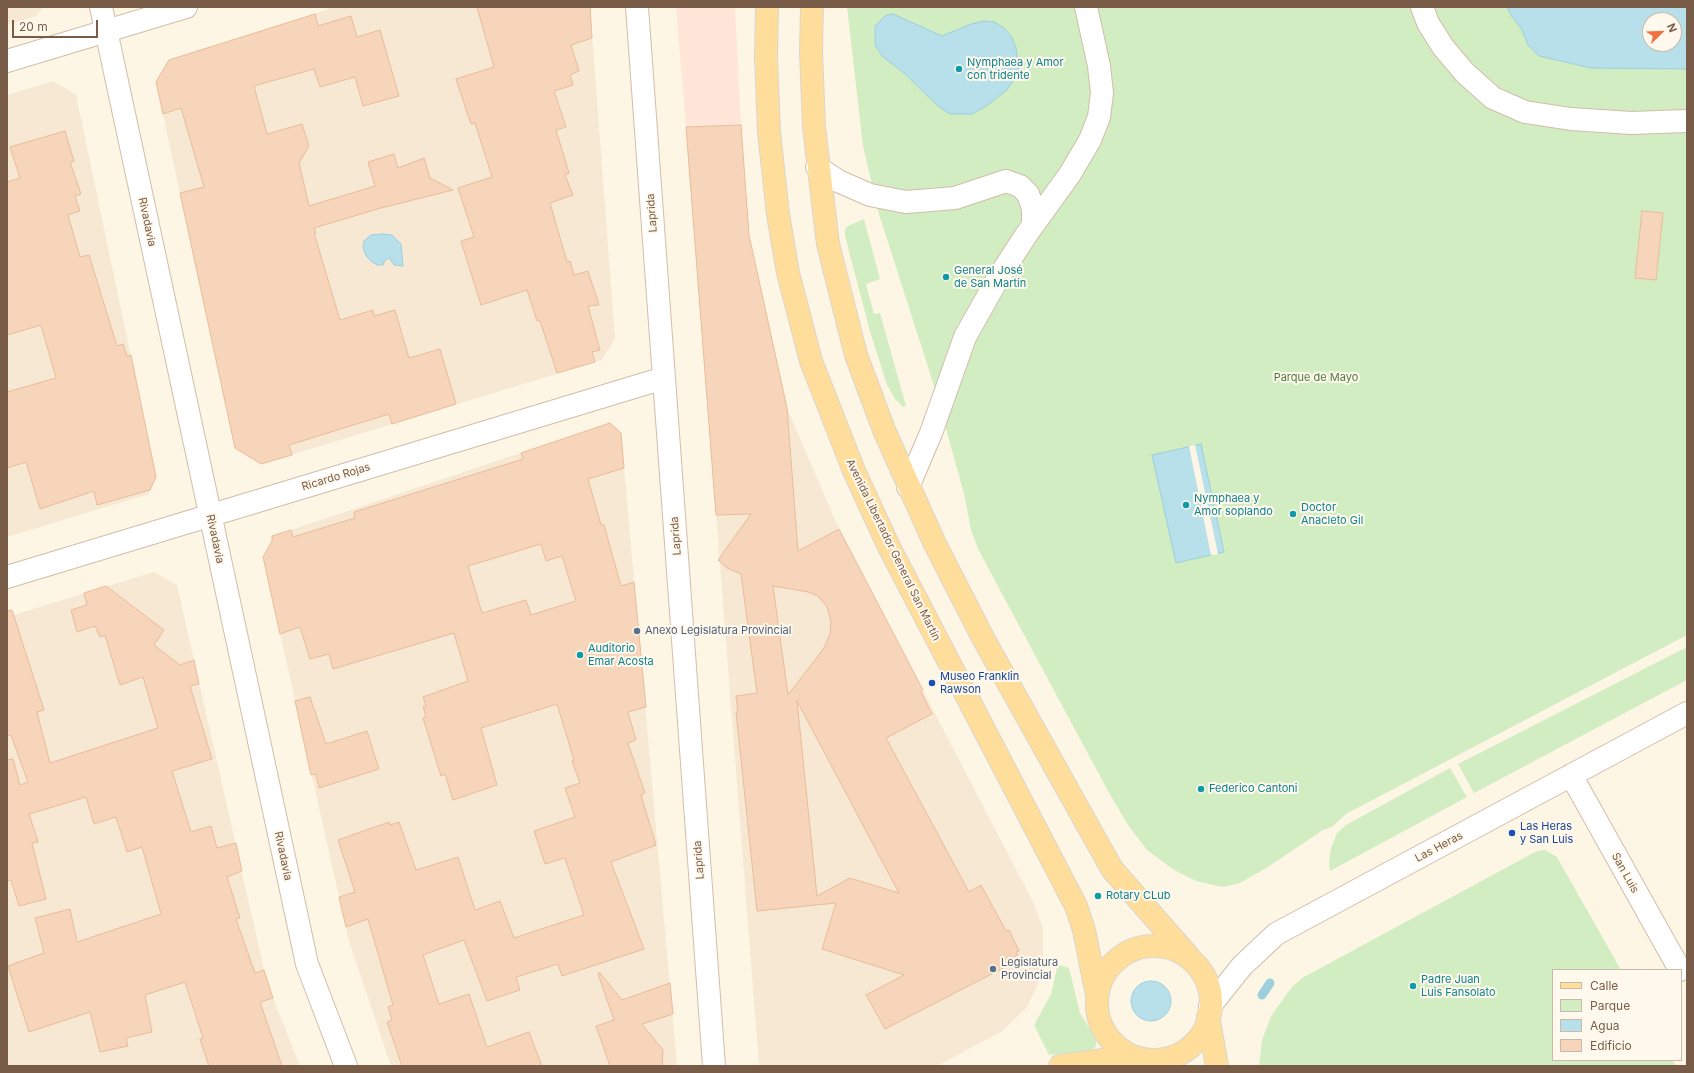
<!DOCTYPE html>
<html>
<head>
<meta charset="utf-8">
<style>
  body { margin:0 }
  #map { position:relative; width:1694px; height:1073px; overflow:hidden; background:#fef6e5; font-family:Inter,sans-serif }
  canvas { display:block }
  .frame { position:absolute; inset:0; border:8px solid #795c48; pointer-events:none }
  .legend { position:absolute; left:1552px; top:969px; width:130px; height:92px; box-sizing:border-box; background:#fff9ed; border:1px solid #c9baab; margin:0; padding:5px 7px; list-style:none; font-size:12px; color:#795c48 }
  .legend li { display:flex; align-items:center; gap:8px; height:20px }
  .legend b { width:20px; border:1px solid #c9baab }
  .north { position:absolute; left:1642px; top:12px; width:40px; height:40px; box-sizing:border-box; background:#fff9ed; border:1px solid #c9baab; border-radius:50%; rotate:67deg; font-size:11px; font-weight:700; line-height:16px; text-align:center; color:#795c48 }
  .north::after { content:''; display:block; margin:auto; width:14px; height:18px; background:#f17141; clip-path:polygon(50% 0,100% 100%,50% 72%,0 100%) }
  .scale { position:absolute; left:12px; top:20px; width:86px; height:18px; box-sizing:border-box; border:2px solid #795c48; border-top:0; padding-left:5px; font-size:12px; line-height:14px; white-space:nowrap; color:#795c48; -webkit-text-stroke:3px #fff9ed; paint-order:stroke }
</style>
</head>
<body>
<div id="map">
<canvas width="1694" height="1073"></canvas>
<div class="frame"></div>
<ul class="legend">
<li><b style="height:5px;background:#ffde9b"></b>Calle</li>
<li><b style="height:11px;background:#d2edc2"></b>Parque</li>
<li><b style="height:11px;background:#b8e0ea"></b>Agua</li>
<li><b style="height:11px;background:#f6d5bb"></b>Edificio</li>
</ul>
<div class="north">N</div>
<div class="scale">20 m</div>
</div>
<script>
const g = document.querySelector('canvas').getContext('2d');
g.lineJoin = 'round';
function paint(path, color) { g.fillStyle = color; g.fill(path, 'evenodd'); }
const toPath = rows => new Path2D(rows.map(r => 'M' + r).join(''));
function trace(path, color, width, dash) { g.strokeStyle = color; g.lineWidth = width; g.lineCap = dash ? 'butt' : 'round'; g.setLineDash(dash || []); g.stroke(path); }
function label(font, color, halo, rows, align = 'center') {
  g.font = font + ' Inter,sans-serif'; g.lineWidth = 4; g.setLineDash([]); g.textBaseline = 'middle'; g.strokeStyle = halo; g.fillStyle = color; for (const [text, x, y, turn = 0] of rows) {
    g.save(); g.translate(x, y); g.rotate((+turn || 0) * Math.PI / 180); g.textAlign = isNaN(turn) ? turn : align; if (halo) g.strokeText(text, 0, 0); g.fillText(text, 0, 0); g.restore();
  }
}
paint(toPath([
  [7,7,43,7,36,16,7,25],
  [335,7,590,7,615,339,602,360,261,464,235,448,156,82,169,60],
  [53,81,76,95,156,477,149,494,7,537,7,95],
  [741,125,749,235,787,408,839,529,1034,904,1043,928,1043,964,1037,986,1027,1007,1002,1031,937,1066,759,1066,686,127],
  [610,423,621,433,677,1066,391,1066,349,941,263,557,276,535],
  [154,572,177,585,267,983,300,1066,7,1066,7,617]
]), '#f6e8d3');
paint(toPath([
  [676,7,735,7,741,125,686,127]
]), '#ffe6d8');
paint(toPath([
  [847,7,1687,7,1687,635,1346,814,1332,827,1323,830,1268,867,1240,883,1222,887,1196,881,1174,870,1147,850,1128,825,1108,791,993,577,978,549,971,530,964,494,935,389,879,214,863,146],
  [1650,20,1674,20,1674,44,1650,44],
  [864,219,880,279,866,284,874,314,880,313,906,406,903,407,895,399,887,385,869,328,845,236,845,229,848,226],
  [1687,647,1687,680,1474,793,1458,764],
  [1450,768,1467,797,1330,871,1329,862,1331,848,1337,833,1346,825],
  [1545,850,1557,857,1621,970,1553,970,1553,1060,1672,1060,1676,1066,1259,1066,1262,1040,1271,1016,1291,988,1302,978,1537,851],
  [1060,965,1069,968,1080,1013,1096,1039,1096,1046,1091,1051,1049,1055,1034,1025,1051,994,1057,968]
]), '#d2edc2');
const water = toPath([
  [1507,7,1687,7,1687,69,1591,68,1539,56,1528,45,1522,30,1511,15,1507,7],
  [1650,20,1674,20,1674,44,1650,44,1650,20],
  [893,14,942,36,971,24,984,21,994,22,1003,27,1011,36,1016,48,1019,71,1007,90,985,107,972,114,950,114,939,107,904,73,882,56,875,45,875,26,885,16,893,14],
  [383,234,392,235,401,244,403,266,394,265,389,258,385,260,383,265,377,265,372,262,366,256,363,247,364,241,371,235,383,234],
  [1201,444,1224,552,1176,563,1152,455,1201,444],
  '1131 1001a20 20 0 1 1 40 0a20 20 0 1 1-40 0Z'
]);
paint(water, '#b8e0ea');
trace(water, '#9dcfdc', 1);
paint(toPath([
  [1195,445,1218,554,1214,555,1211,555,1189,446]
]), '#fef6e5');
trace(toPath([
  [1262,995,1270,983]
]), '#9dcfdc', 9);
const building = toPath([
  [477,7,590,7,592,38,571,45,579,71,570,75,573,85,554,91,566,127,556,130,569,173,565,175,573,195,550,203,567,262,570,261,574,275,588,271,599,305,588,306,600,350,592,352,595,362,557,373,540,321,537,321,527,290,481,305,461,241,474,237,458,188,492,177,475,123,471,124,456,79,494,67,477,7],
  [315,14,318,26,351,16,357,37,380,30,399,96,363,106,355,77,320,87,314,69,254,86,267,134,302,124,309,146,299,163,309,206,375,186,368,162,394,154,398,168,424,158,430,178,453,190,381,208,314,228,316,233,314,233,340,320,373,310,374,316,395,310,409,358,440,349,456,404,392,424,389,414,289,445,292,455,261,464,235,448,180,193,204,187,181,108,163,114,156,82,169,60,315,14],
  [741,125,749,235,787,408,798,551,839,529,923,690,921,692,932,714,886,738,969,892,981,885,1006,931,1009,930,1019,951,1016,952,1018,955,1015,956,1016,959,1013,963,885,1029,866,995,904,975,822,949,836,903,757,911,736,712,738,712,736,696,757,693,741,574,727,568,718,560,751,514,716,515,686,127,741,125],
  [773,586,808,592,818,596,827,607,831,621,830,634,824,648,788,695,773,586],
  [797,701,899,893,850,878,817,896,797,701],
  [65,131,74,161,70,162,81,194,75,196,80,211,68,215,80,257,89,255,117,346,123,344,127,356,131,355,156,477,150,490,97,505,94,491,40,509,26,462,7,468,7,392,56,378,41,325,7,335,7,182,20,178,10,147,65,131],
  [1642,211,1663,213,1656,280,1635,278,1642,211],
  [610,423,621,433,624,468,588,479,601,525,604,525,621,586,634,582,646,707,628,712,636,740,628,743,645,793,641,795,656,845,611,862,644,949,562,976,558,964,516,977,520,990,487,1001,464,940,423,955,439,1004,469,994,487,1047,529,1032,542,1066,402,1066,387,1022,392,1020,388,1007,393,1005,368,919,346,927,339,897,355,892,338,840,389,822,390,825,399,822,416,870,458,857,475,910,500,901,514,938,584,915,565,858,545,864,534,831,575,817,565,788,580,783,572,761,574,760,557,704,481,728,497,785,453,800,445,774,441,776,423,718,426,717,423,706,426,706,423,697,468,681,454,633,333,669,329,654,310,659,300,627,280,634,263,557,272,541,272,536,291,530,293,537,355,518,354,512,523,459,521,453,610,423],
  [541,544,546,561,562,556,576,601,531,615,526,600,482,613,468,566,541,544],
  [106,586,164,630,154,645,180,665,194,660,199,684,190,686,212,759,172,771,191,832,211,826,217,848,236,843,242,871,227,877,240,918,236,919,255,973,264,970,273,998,260,1002,282,1066,209,1066,200,1039,203,1038,185,982,145,995,152,1032,126,1038,128,1046,100,1052,90,1012,29,1032,8,966,44,953,35,918,70,909,77,942,161,914,142,847,127,852,116,817,94,824,86,797,29,814,38,842,32,843,46,899,19,906,11,880,7,881,7,760,13,759,20,785,28,782,11,735,7,736,7,611,12,610,44,710,37,712,50,763,158,728,143,677,120,685,105,635,100,637,95,626,77,632,71,610,87,605,84,593,106,586],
  [310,697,326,744,367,731,379,769,319,788,316,774,311,775,295,701,310,697],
  [600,973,622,1000,670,983,673,1014,642,1024,663,1050,662,1066,610,1066,596,1026,614,1020,598,974,600,973]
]);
paint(building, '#f6d5bb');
trace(building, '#eabc9a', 1);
const minor = toPath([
  [101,7,307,964,346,1066],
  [637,7,714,1066],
  [1422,7,1428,23,1443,47,1465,73,1493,98,1525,112,1571,119,1631,123,1687,121],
  [7,61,186,7],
  [817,167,838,181,870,195,906,202,955,198,1006,181,1020,186,1028,194,1033,208,1033,223],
  [908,487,931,433,965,337,997,280,1026,235,1070,174,1090,140,1099,117,1102,93,1099,66,1086,7],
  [7,577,664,378],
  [1571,775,1680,970],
  [1210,1006,1242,966,1276,934,1687,713]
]);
const primary = toPath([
  [767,7,766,57,769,132,778,214,788,273,811,361,854,471,889,547,1076,906,1084,930,1097,995],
  [812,7,811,52,814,127,828,244,856,355,884,430,934,542,983,638,1112,869,1189,957],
  '1097 1003a57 57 0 1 1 114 0a57 57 0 1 1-114 0Z',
  [1208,1016,1217,1066],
  [1060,1066,1103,1060,1136,1059]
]);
trace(minor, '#d1bdaa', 24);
trace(primary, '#dcd5cf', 24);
trace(minor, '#fff', 22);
trace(primary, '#ffde9b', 22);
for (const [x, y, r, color] of [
  [959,69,4,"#0f9aa8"],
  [946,277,4,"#0f9aa8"],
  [1186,505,4,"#0f9aa8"],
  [1293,514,4,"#0f9aa8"],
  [637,631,4,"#5c6f8a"],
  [580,655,4,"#0f9aa8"],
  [932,683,4,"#1a4fb4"],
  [1201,789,4,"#0f9aa8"],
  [1512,833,4,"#1a4fb4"],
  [1098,896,4,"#0f9aa8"],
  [993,969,4,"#5c6f8a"],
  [1413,986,4,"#0f9aa8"]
]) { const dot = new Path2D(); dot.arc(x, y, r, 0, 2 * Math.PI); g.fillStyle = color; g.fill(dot); trace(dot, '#fff9ed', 1.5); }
label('11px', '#0d838f', '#fff9ed', [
  ["Nymphaea y Amor",967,63],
  ["con tridente",967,76],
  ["General José",954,271],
  ["de San Martín",954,284],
  ["Nymphaea y",1194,499],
  ["Amor soplando",1194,512],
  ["Doctor",1301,508],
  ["Anacleto Gil",1301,521],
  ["Auditorio",588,649],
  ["Emar Acosta",588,662],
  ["Federico Cantoni",1209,789],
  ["Rotary CLub",1106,896],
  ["Padre Juan",1421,980],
  ["Luis Fansolato",1421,993]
], 'left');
label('11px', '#795c48', '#fff9ed', [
  ["Laprida",652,213,-94],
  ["Rivadavia",147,222,78],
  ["Ricardo Rojas",336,477,-17],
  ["Laprida",676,536,-94],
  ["Rivadavia",215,539,78],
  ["Avenida Libertador General San Martín",893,550,64],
  ["Las Heras",1439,847,-28],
  ["Rivadavia",283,856,78],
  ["Laprida",699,860,-94],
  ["San Luis",1625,873,61]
]);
label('11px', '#4c7a3c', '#fff9ed', [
  ["Parque de Mayo",1316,378]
]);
label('11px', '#4e5e75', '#fff9ed', [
  ["Anexo Legislatura Provincial",645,631],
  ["Legislatura",1001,963],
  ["Provincial",1001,976]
], 'left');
label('11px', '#164399', '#fff9ed', [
  ["Museo Franklin",940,677],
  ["Rawson",940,690],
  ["Las Heras",1520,827],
  ["y San Luis",1520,840]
], 'left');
</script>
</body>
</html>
